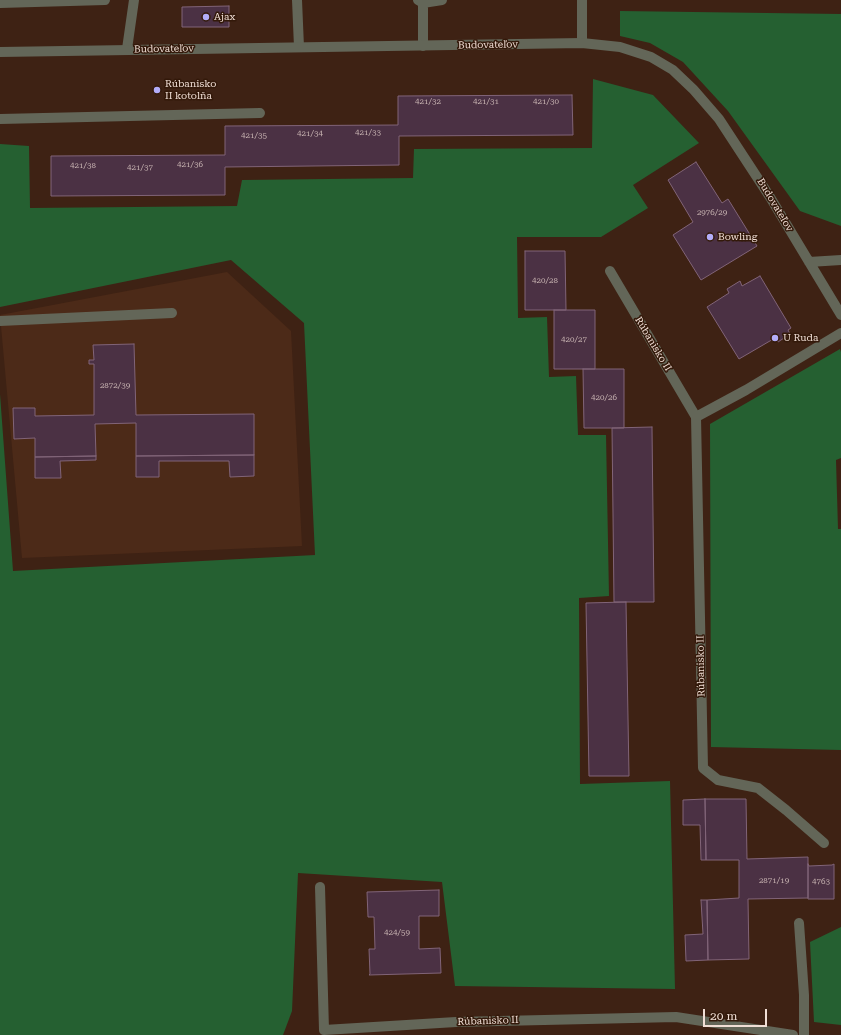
<!DOCTYPE html>
<html>
<head>
<meta charset="utf-8">
<style>
  body { margin:0 }
  #map { position:relative; width:841px; height:1035px; overflow:hidden; background:#3e2214; font-family:"Roboto Serif",serif }
  canvas { display:block }
  .scale { position:absolute; left:703px; top:1009px; width:64px; height:18px; box-sizing:border-box; border:2px solid #f0ded5; border-top:0; padding-left:5px; font-size:12px; line-height:14px; white-space:nowrap; color:#f0ded5; -webkit-text-stroke:3px #33190a; paint-order:stroke }
</style>
</head>
<body>
<div id="map">
<canvas width="841" height="1035"></canvas>
<div class="scale">20 m</div>
</div>
<script>
const g = document.querySelector('canvas').getContext('2d');
g.lineJoin = 'round';
function paint(path, color) { g.fillStyle = color; g.fill(path, 'evenodd'); }
const toPath = rows => new Path2D(rows.map(r => 'M' + r).join(''));
function trace(path, color, width, dash) { g.strokeStyle = color; g.lineWidth = width; g.lineCap = dash ? 'butt' : 'round'; g.setLineDash(dash || []); g.stroke(path); }
function label(font, color, halo, rows, align = 'center') {
  g.font = font + ' "Roboto Serif",serif'; g.lineWidth = 3; g.setLineDash([]); g.textBaseline = 'middle'; g.strokeStyle = halo; g.fillStyle = color; for (const [text, x, y, turn = 0] of rows) {
    g.save(); g.translate(x, y); g.rotate((+turn || 0) * Math.PI / 180); g.textAlign = isNaN(turn) ? turn : align; if (halo) g.strokeText(text, 0, 0); g.fillText(text, 0, 0); g.restore();
  }
}
paint(toPath([
  [227,272,291,331,302,546,22,558,0,315]
]), '#4c2a18');
paint(toPath([
  [620,11,841,14,841,226,800,211,728,111,683,62,650,43,620,36],
  [593,79,653,95,699,143,633,185,648,208,601,237,517,237,518,318,547,317,549,377,576,376,578,435,606,435,609,596,579,598,580,784,670,781,675,989,455,986,442,882,298,873,292,1011,283,1035,0,1035,0,394,13,571,315,555,304,323,231,260,0,307,0,144,29,146,30,208,237,206,242,180,413,178,414,149,592,148],
  [840,349,841,352,841,458,836,460,838,529,841,529,841,750,711,747,710,424],
  [841,927,841,1025,814,1022,810,942]
]), '#256031');
const building = toPath([
  [229,6,229,27,182,27,182,7,229,6],
  [572,95,573,135,399,136,399,165,225,167,225,195,51,196,51,156,225,155,225,126,398,125,398,96,572,95],
  [696,162,722,203,728,199,757,246,701,280,673,235,693,222,668,180,696,162],
  [525,251,565,251,566,310,525,310,525,251],
  [760,276,791,328,788,330,790,334,778,342,775,338,739,359,707,307,729,293,727,289,740,281,742,286,760,276],
  [554,310,595,310,595,369,554,369,554,310],
  [134,344,136,415,254,414,254,455,136,456,136,423,95,424,96,456,35,457,35,438,14,439,13,408,35,408,35,416,94,415,94,364,89,364,89,360,94,360,93,345,134,344],
  [583,369,624,369,624,428,584,428,583,369],
  [652,427,654,602,614,602,612,428,652,427],
  [254,455,254,476,230,477,229,461,159,461,159,477,136,477,136,456,254,455],
  [96,456,96,460,60,461,61,478,35,478,35,457,96,456],
  [626,602,629,776,589,776,586,603,626,602],
  [705,799,706,860,701,860,700,825,683,825,683,800,705,799],
  [705,799,746,799,747,859,808,857,808,898,748,899,749,959,708,960,707,900,739,898,739,860,706,860,705,799],
  [808,864,809,866,832,865,834,864,834,899,808,899,808,864],
  [439,890,439,916,419,916,419,949,440,948,441,973,369,975,370,974,369,949,375,949,374,917,368,917,367,892,439,890],
  [701,900,707,900,708,960,686,961,685,935,703,934,701,900]
]);
paint(building, '#4b3144');
trace(building, '#816478', 1);
trace(toPath([
  [297,0,299,47],
  [418,0,423,3,423,46],
  [582,0,582,43],
  [0,3,105,0],
  [423,3,442,0],
  [127,49,134,0],
  [0,321,172,313],
  [799,923,804,995,804,1035]
]), '#636658', 10);
trace(toPath([
  [0,52,582,43,620,47,651,57,673,70,693,89,719,119,770,197,841,315],
  [0,119,260,113],
  [809,262,841,260],
  [610,271,696,417],
  [824,843,786,810,758,788,718,780,703,768,696,417,746,390,841,333],
  [320,887,324,1030,456,1022,676,1017,793,1035]
]), '#636658', 10);
for (const [x, y, r, color] of [
  [206,17,4,"#b3adf9"],
  [157,90,4,"#b3adf9"],
  [710,237,4,"#b3adf9"],
  [775,338,4,"#b3adf9"]
]) { const dot = new Path2D(); dot.arc(x, y, r, 0, 2 * Math.PI); g.fillStyle = color; g.fill(dot); trace(dot, '#33190a', 1.5); }
label('8px', '#c7b3b1', null, [
  ["421/32",428,102],
  ["421/31",486,102],
  ["421/30",546,102],
  ["421/33",368,133],
  ["421/34",310,134],
  ["421/35",254,136],
  ["421/36",190,165],
  ["421/38",83,166],
  ["421/37",140,168],
  ["2976/29",712,213],
  ["420/28",545,281],
  ["420/27",574,340],
  ["2872/39",115,386],
  ["420/26",604,398],
  ["2871/19",774,881],
  ["4763",821,882],
  ["424/59",397,933]
]);
label('10px', '#f0ded5', '#33190a', [
  ["Ajax",214,17],
  ["Rúbanisko",165,84],
  ["II kotolňa",165,96],
  ["Bowling",718,237],
  ["U Ruda",783,338]
], 'left');
label('10px', '#f0ded5', '#33190a', [
  ["Budovateľov",488,45,-1],
  ["Budovateľov",164,49,-1],
  ["Budovateľov",775,205,59],
  ["Rúbanisko II",653,344,59],
  ["Rúbanisko II",701,666,-91],
  ["Rúbanisko II",488,1021,-2]
]);
</script>
</body>
</html>
